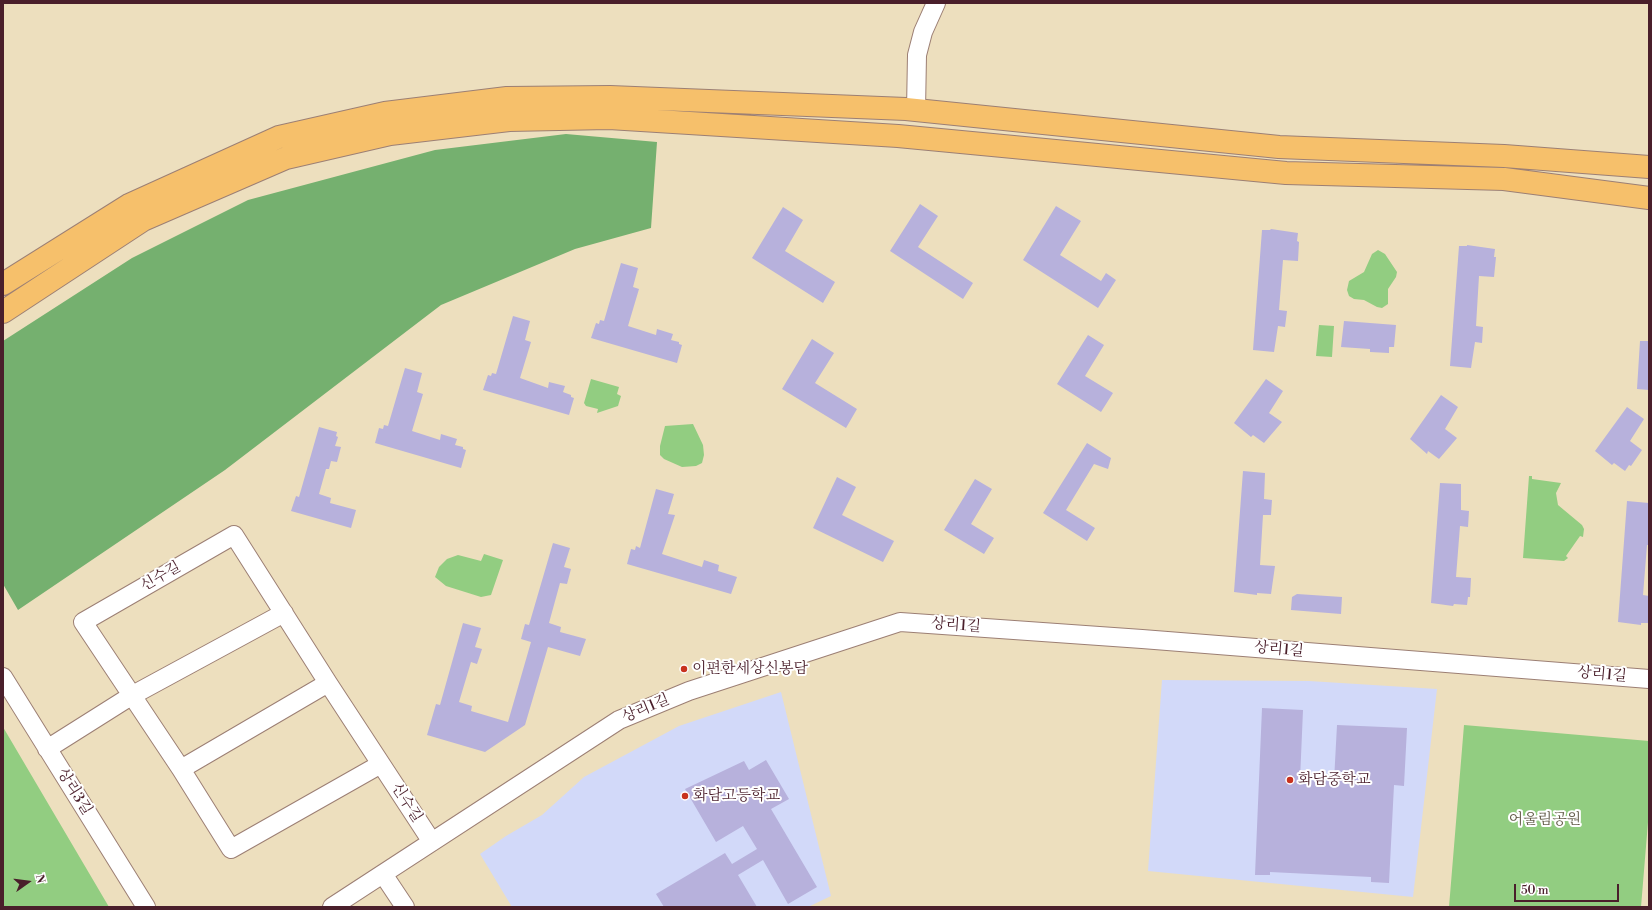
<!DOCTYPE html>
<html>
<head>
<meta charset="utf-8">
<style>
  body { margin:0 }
  #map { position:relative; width:1652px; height:910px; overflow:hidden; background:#eddfbe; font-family:"Libre Bodoni",serif }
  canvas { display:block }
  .frame { position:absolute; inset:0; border:4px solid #4a1f2b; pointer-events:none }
  .north { position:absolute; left:8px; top:862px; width:40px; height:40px; -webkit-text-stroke:3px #fff; paint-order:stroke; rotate:76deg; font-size:11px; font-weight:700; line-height:16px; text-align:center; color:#4a1f2b }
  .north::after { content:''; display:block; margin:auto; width:14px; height:18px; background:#4a1f2b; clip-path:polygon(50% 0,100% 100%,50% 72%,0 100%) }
  .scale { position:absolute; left:1514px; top:884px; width:105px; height:18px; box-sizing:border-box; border:2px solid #4a1f2b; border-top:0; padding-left:5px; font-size:12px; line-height:14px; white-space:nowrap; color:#4a1f2b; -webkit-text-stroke:3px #fff; paint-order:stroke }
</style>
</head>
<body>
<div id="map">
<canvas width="1652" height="910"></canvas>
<div class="frame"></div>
<div class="north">N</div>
<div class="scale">50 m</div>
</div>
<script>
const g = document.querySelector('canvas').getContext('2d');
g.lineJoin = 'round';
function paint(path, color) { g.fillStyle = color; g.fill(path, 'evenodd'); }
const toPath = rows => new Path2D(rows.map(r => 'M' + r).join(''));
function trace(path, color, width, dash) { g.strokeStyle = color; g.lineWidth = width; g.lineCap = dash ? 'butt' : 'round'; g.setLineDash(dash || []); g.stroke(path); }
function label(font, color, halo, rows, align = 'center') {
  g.font = font + ' "Libre Bodoni","Noto Serif KR",serif'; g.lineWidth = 4; g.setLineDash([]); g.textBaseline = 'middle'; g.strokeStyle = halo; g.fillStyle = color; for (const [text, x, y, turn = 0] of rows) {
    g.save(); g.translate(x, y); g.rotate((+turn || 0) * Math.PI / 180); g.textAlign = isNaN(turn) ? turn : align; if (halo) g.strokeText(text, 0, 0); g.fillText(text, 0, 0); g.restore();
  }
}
paint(toPath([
  [1162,680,1309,681,1437,689,1413,897,1148,871],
  [781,692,831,896,808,907,512,907,480,854,506,836,542,815,584,777,679,726]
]), '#d2d9f9');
paint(toPath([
  [1378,250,1385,254,1397,272,1396,277,1388,289,1388,304,1382,308,1377,307,1364,300,1354,299,1349,296,1347,290,1349,281,1364,272,1372,254],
  [1319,325,1334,326,1332,357,1316,356],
  [591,379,619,387,617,394,621,396,618,406,597,413,598,409,586,406,584,403],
  [693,424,703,445,704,455,702,463,696,466,682,467,664,459,660,455,660,446,665,426],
  [1529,476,1532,476,1532,479,1561,483,1556,493,1558,505,1582,525,1584,529,1583,537,1580,536,1566,556,1568,558,1564,561,1523,558],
  [484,554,503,560,491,595,481,597,446,586,435,577,439,567,447,559,458,555,481,561],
  [1464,725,1649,741,1649,810,1641,907,1449,907],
  [3,727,109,907,3,907]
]), '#92cd81');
paint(toPath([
  [566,134,657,142,651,228,575,249,441,305,225,470,18,610,3,584,3,341,132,258,248,200,435,150]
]), '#75b06f');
paint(toPath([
  [920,204,938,216,918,247,973,283,963,299,890,251],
  [1056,206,1081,221,1060,255,1101,281,1106,273,1116,280,1098,308,1023,260],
  [783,207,803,220,785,251,835,282,823,303,752,258],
  [1271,229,1298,233,1297,241,1299,242,1298,261,1283,260,1279,310,1287,311,1285,327,1278,326,1274,352,1253,350,1262,230,1270,230],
  [1467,245,1495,249,1494,257,1496,257,1494,277,1479,276,1476,326,1483,327,1482,343,1475,342,1471,368,1450,366,1459,246,1467,246],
  [621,263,638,268,633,287,639,289,628,326,656,335,657,329,673,334,671,340,679,342,679,344,682,345,677,363,591,338,596,323,599,324,600,320,604,321],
  [513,316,530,321,525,340,531,342,520,378,548,388,549,382,565,386,563,392,571,395,571,397,574,398,569,415,483,390,488,375,491,376,492,373,496,374],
  [1344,321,1396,325,1394,347,1389,347,1389,353,1370,352,1370,349,1341,347],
  [1088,335,1104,345,1085,376,1113,393,1101,412,1057,384],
  [812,339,834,353,815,383,857,409,846,428,782,389],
  [1640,341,1649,341,1649,390,1637,389],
  [405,368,422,373,417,392,423,394,412,431,440,440,441,434,457,439,455,445,463,447,463,449,466,450,461,468,375,443,379,428,383,429,384,425,388,426],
  [1266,379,1283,391,1269,413,1282,422,1264,443,1253,435,1251,437,1234,423],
  [1441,395,1458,407,1445,429,1457,438,1439,459,1428,451,1427,454,1410,439],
  [1627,407,1644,419,1630,441,1642,450,1631,466,1629,465,1625,471,1614,463,1612,465,1595,451],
  [319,427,337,432,336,436,338,437,335,446,341,447,337,462,331,461,329,469,326,469,319,494,331,498,330,503,356,510,351,528,291,511,296,496,299,497],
  [1087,443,1111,458,1108,469,1094,464,1066,510,1095,528,1087,541,1043,513],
  [1243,471,1265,473,1264,499,1272,500,1271,515,1263,515,1260,565,1275,566,1271,594,1257,593,1257,595,1234,592],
  [837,477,856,487,842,515,894,541,883,562,813,528],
  [975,479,992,489,971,524,994,538,984,554,944,530],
  [1440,483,1461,484,1461,510,1469,511,1468,527,1460,526,1456,577,1471,578,1470,597,1468,597,1467,605,1454,604,1453,606,1431,603],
  [656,489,674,494,668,514,675,515,662,554,702,567,704,560,719,565,718,571,737,577,731,594,627,564,631,549,635,550,636,546,640,548],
  [1627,501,1649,503,1649,545,1647,545,1643,595,1649,596,1649,623,1641,623,1641,625,1618,622],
  [553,543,570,548,564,567,571,569,567,584,560,583,549,623,561,627,560,632,586,639,580,656,548,647,525,725,485,752,427,735,436,704,440,705,463,623,481,628,475,647,482,649,477,664,471,662,459,702,472,706,471,711,508,722,531,642,521,639,525,624,529,625],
  [1297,594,1342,597,1341,614,1291,610,1292,597],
  [1262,708,1303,710,1300,780,1334,781,1337,725,1407,728,1404,786,1394,785,1389,883,1371,882,1371,877,1270,872,1270,875,1255,875],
  [766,760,789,799,771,809,817,887,788,904,763,860,738,875,757,907,664,907,656,894,725,853,732,864,757,849,743,826,716,842,685,789,744,761,749,770]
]), '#b7b1dc');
const minor = toPath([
  [916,110,917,55,923,32,936,3],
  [3,677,146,907],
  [47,749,131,696,284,613],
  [381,764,231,849,181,769,83,622,234,535,328,683,432,842],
  [181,769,328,683],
  [383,874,405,907],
  [332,907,619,720,689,691,900,622,1142,639,1649,679]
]);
const major = toPath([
  [3,284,129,205,279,137,385,113,507,98,610,97,906,109,1279,147,1504,156,1649,167],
  [3,312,143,220,286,158,390,134,509,120,609,118,898,136,1286,173,1504,179,1649,198]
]);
trace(minor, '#9c7f74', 20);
trace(major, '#9c7f74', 24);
trace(minor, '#fff', 18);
trace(major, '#f6c06b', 22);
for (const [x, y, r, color] of [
  [684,669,4,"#c8321e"],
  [1290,780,4,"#c8321e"],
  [685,796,4,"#c8321e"]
]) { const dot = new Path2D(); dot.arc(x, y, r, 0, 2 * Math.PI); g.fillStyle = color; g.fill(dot); trace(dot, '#fff', 1.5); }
label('15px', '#4a1f2b', '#fff', [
  ["신수길",161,577,-30],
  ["상리1길",956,626,4],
  ["상리1길",1279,650,5],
  ["상리1길",1602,675,5],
  ["상리1길",646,709,-23],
  ["상리3길",74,792,58],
  ["신수길",406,803,57]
]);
label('15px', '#4a1f2b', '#fff', [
  ["이편한세상신봉담",692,669],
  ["화담중학교",1298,780],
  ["화담고등학교",693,796]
], 'left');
label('15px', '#635c49', '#fff', [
  ["어울림공원",1545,820]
]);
</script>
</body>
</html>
